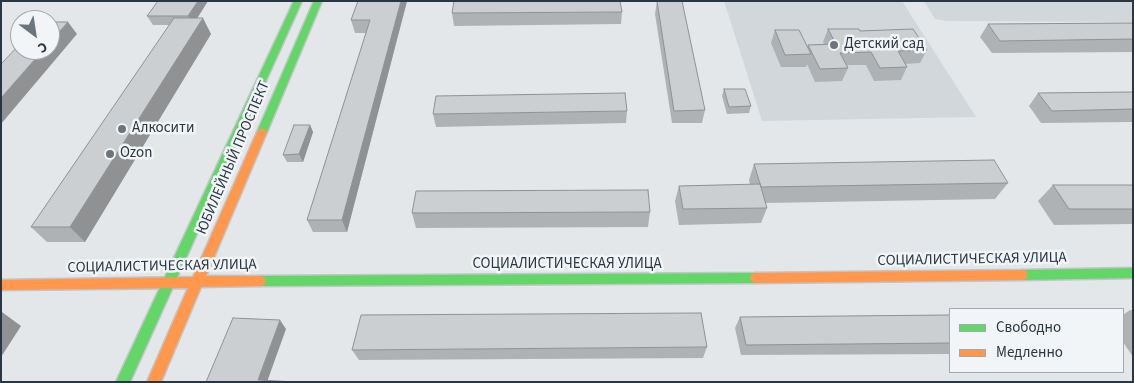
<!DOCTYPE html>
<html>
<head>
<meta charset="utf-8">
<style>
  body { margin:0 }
  #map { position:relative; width:1134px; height:383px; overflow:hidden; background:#e4e7e9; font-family:"Source Sans 3",sans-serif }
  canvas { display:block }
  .frame { position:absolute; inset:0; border:2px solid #2a3743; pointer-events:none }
  .legend { position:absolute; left:949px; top:308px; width:175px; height:65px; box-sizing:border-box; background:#f2f5f8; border:1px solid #a2a9b0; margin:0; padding:6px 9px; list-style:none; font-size:15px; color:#2a3743 }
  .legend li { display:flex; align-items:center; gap:10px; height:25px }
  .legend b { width:25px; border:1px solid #a2a9b0 }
  .north { position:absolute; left:10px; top:10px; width:50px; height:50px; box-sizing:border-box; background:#f2f5f8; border:1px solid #a2a9b0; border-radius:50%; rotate:149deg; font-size:14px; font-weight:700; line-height:20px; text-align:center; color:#2a3743 }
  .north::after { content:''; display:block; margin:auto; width:18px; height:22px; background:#6b757d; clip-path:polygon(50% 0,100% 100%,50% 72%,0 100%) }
</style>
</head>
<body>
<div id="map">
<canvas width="1134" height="383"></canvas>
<div class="frame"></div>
<ul class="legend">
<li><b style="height:6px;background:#63d668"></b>Свободно</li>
<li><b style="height:6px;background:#ff974d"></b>Медленно</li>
</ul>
<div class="north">С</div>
</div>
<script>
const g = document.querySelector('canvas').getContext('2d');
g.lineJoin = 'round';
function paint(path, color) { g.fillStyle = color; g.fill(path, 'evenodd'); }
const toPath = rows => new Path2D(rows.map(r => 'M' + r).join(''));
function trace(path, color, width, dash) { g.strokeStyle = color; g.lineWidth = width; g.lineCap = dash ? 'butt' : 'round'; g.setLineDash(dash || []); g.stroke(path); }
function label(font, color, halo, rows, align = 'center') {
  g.font = font + ' "Source Sans 3",sans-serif'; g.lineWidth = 5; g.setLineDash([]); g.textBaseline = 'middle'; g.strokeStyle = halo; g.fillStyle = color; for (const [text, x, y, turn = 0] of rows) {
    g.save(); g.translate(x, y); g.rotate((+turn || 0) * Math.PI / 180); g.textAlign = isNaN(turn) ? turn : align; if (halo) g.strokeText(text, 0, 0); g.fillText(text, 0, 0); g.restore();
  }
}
paint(toPath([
  [724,1,902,1,976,117,762,121],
  [924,1,1133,1,1133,22,947,21,935,19]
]), '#d2d7dc');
const fast = toPath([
  [294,1,302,1,130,382,116,382,294,1],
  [314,1,322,1,267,132,262,136,258,135,257,132,314,1],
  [1133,268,1133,278,1022,280,1018,279,1016,275,1018,271,1022,270,1133,268],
  [756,273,760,274,762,278,760,282,756,283,260,286,256,285,254,281,256,277,260,276,756,273]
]);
const slow = toPath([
  [262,128,267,132,206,276,260,276,264,277,266,281,264,285,260,286,201,287,161,382,147,382,188,288,1,290,1,280,193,277,257,132,262,128],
  [1022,270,1026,271,1028,275,1026,279,1022,280,756,283,752,282,750,278,752,274,756,273,1022,270]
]);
trace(fast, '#c2c5c7', 3);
trace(slow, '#c2c5c7', 3);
paint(fast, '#63d668');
paint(slow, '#ff974d');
paint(toPath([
  [208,1,197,18,211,34,85,242,47,242,31,227,170,25,153,25,147,16],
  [358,1,407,1,347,232,313,232,307,220,366,33,355,33,351,20],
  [657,1,705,110,702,123,672,123,655,14],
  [622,12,621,24,454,26,452,13],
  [1133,23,1133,52,992,53,980,37,988,24],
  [828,29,860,31,927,50,920,63,905,64,907,67,901,80,874,81,866,65,847,65,848,68,842,81,815,82,807,64,806,67,781,67,771,43,775,30,808,47,808,45,824,44,823,42],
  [724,89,751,106,749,113,727,114,722,96],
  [1133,92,1133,122,1041,123,1029,106,1038,93],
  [627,111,626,123,436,127,433,114],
  [310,125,313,132,303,162,287,162,283,155],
  [754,164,1008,183,995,199,765,203,767,208,761,223,679,225,675,201,679,186,750,185,749,180],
  [1053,185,1133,185,1133,224,1054,225,1038,201],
  [650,212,648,227,416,228,412,213],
  [1130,310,1133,310,1133,357,1123,342,1123,315],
  [950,315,950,354,741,355,735,328,740,317],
  [707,347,703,358,359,360,352,350]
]), '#afb2b4');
paint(toPath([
  [198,1,208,1,193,25,188,16],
  [401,1,407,1,347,232,342,220],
  [203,18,211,34,85,242,70,227],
  [68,22,77,34,1,124,1,98,43,50,50,50,50,42],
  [310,125,313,132,303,162,299,154],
  [1,312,2,312,21,326,1,357],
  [280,320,286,329,267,382,258,380]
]), '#8f9192');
const building = toPath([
  [158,1,198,1,188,16,147,16,158,1],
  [358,1,401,1,342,220,307,220,370,20,351,20,358,1],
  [454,1,620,1,622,12,452,13,454,1],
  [657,1,682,1,705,110,674,111,657,1],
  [174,18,203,18,70,227,31,227,174,18],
  [50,22,68,22,50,42,50,22],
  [1133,23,1133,39,1000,41,988,24,1133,23],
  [828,29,859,29,860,31,913,29,927,50,898,51,907,67,880,68,871,52,840,53,848,68,820,69,808,45,836,44,828,29],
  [775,30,799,30,811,54,785,55,775,30],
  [20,44,20,50,43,50,1,98,1,64,20,44],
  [724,89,745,89,751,106,729,107,724,89],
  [1133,92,1133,109,1052,111,1038,93,1133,92],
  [625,93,627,111,433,114,436,96,625,93],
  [294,125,310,125,299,154,283,155,294,125],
  [994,160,1008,183,761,187,754,164,994,160],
  [760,184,767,208,683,209,679,186,760,184],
  [1053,185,1133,185,1133,209,1069,209,1053,185],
  [648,190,650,212,412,213,416,191,648,190],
  [701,313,707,347,352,350,361,315,701,313],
  [950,315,950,343,746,345,740,317,950,315],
  [233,318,280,320,258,380,296,382,206,382,233,318]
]);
paint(building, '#cccfd1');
trace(building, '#8f9192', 1);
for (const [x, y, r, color] of [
  [834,45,5,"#6b757d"],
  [122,129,5,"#6b757d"],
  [110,154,5,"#6b757d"]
]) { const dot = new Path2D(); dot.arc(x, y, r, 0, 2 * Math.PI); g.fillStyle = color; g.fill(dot); trace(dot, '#f2f5f8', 2); }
label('15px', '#2a3743', '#f2f5f8', [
  ["Детский сад",844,45],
  ["Алкосити",132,129],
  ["Ozon",120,154]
], 'left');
label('15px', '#2a3743', '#f2f5f8', [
  ["ЮБИЛЕЙНЫЙ ПРОСПЕКТ",234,158,-67],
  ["СОЦИАЛИСТИЧЕСКАЯ УЛИЦА",972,260,-1],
  ["СОЦИАЛИСТИЧЕСКАЯ УЛИЦА",567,265],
  ["СОЦИАЛИСТИЧЕСКАЯ УЛИЦА",162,267,-1]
]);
</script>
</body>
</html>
